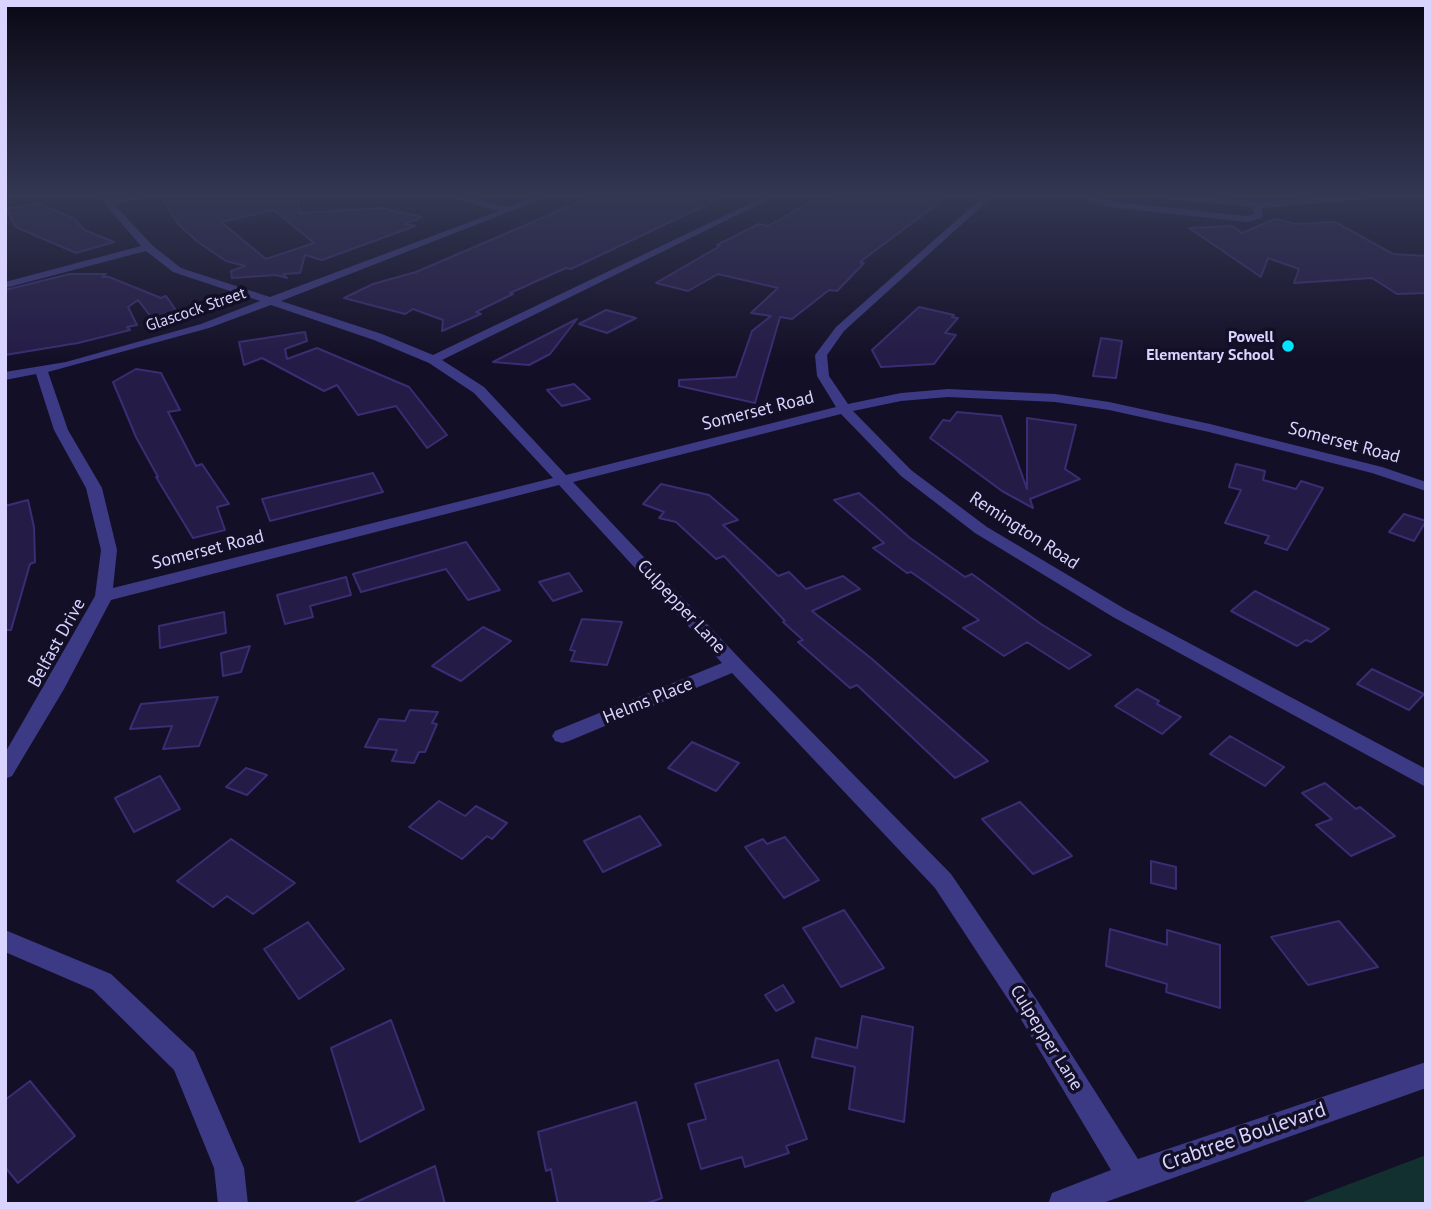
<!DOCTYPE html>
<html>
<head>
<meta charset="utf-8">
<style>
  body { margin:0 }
  #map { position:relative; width:1431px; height:1209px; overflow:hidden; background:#130f26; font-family:"PT Sans",sans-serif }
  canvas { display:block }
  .frame { position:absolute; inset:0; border:7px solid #d9d4ff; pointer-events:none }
</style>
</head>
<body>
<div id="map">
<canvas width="1431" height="1209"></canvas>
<div class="frame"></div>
</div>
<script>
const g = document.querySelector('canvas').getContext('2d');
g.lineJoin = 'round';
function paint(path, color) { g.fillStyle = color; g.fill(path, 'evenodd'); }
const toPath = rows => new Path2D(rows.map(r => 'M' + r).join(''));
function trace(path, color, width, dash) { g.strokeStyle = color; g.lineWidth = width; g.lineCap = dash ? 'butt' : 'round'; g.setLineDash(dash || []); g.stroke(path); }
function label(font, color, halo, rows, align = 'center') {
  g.font = font + ' "PT Sans",sans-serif'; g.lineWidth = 7; g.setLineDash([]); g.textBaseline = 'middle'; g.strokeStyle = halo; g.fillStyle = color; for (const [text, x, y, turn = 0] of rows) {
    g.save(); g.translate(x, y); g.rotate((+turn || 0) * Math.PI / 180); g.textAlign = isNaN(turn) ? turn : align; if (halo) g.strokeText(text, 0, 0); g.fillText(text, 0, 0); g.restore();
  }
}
paint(toPath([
  [1426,1155,1426,1204,1297,1204]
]), '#12302f');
const building = toPath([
  [596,195,727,195,571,269,566,268,510,293,513,294,476,312,481,314,442,331,443,320,413,309,405,314,344,298,373,284,416,272,596,195],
  [842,195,949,195,860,262,864,263,837,291,829,290,792,319,780,317,755,403,679,386,679,380,736,377,752,331,771,316,751,313,778,288,718,274,688,291,656,283,720,246,717,245,759,224,768,226,814,200,829,203,842,195],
  [163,201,298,201,300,213,381,208,422,217,405,224,415,226,322,260,305,255,300,273,283,274,287,278,276,275,232,278,231,271,245,266,226,261,198,242,179,225,163,201],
  [274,210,314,243,266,259,221,222,274,210],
  [38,203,75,219,84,230,114,242,76,253,16,227,6,209,38,203],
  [1275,219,1296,224,1335,222,1393,254,1426,256,1426,293,1397,294,1372,278,1294,283,1299,269,1268,258,1261,277,1189,228,1232,226,1242,233,1275,219],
  [70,274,106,274,102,277,109,277,161,298,166,296,180,316,155,322,138,300,128,307,137,325,127,327,130,330,78,343,5,355,5,290,70,274],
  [919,307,954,315,952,317,958,318,945,333,956,335,934,364,881,367,872,350,919,307],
  [606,310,636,318,607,333,579,324,606,310],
  [577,319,550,354,529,365,493,362,577,319],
  [305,332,307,341,285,349,287,359,317,348,409,387,447,435,427,448,396,406,358,415,337,385,324,391,262,358,244,365,239,342,305,332],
  [1101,338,1122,341,1116,378,1093,376,1101,338],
  [136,369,161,373,180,410,168,412,196,466,202,464,229,504,217,507,225,530,193,538,156,477,158,477,136,437,113,382,136,369],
  [574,384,590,399,562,406,547,390,574,384],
  [957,412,1001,416,1027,489,1027,418,1076,425,1065,469,1080,479,1030,499,1033,508,1002,491,930,438,943,420,950,421,957,412],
  [1236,464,1265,471,1263,480,1296,489,1301,481,1323,488,1287,550,1265,543,1269,536,1225,523,1241,490,1229,487,1236,464],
  [373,473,383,492,270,521,262,499,373,473],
  [661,484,709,495,738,520,723,525,778,576,789,572,806,589,843,576,860,589,812,611,872,659,988,761,955,778,857,685,850,688,798,642,803,640,783,622,785,621,724,556,716,559,676,522,659,518,664,512,643,504,661,484],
  [859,493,910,538,965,577,972,574,1041,624,1091,655,1069,669,1027,642,1004,656,963,628,979,620,911,572,907,573,873,548,884,543,834,500,859,493],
  [28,500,34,527,35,562,30,564,11,630,5,630,5,506,28,500],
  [1404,514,1426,521,1414,541,1389,532,1404,514],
  [466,542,500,590,468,600,446,569,361,592,353,574,466,542],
  [569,573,582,591,553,601,539,582,569,573],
  [346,577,351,595,310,606,313,617,285,624,277,595,346,577],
  [1255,591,1329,629,1311,642,1306,640,1297,646,1231,611,1255,591],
  [224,612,226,633,160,648,159,626,224,612],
  [582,619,622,622,607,665,571,661,575,651,570,650,582,619],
  [483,627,511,641,461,681,432,666,483,627],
  [250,646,241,672,223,676,221,653,250,646],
  [1372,669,1424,694,1409,710,1357,684,1372,669],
  [1137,689,1159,701,1157,704,1181,717,1162,734,1115,706,1137,689],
  [218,697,199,746,163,749,172,726,130,729,141,704,218,697],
  [410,710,438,712,432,723,437,724,425,752,419,752,414,763,392,761,397,750,365,747,379,719,405,721,410,710],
  [1230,736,1284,767,1265,786,1210,754,1230,736],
  [692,742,739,763,716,791,668,768,692,742],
  [246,768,267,775,247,795,226,787,246,768],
  [160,776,180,809,134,832,115,798,160,776],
  [1325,783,1356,809,1360,807,1395,836,1351,856,1316,825,1332,819,1302,793,1325,783],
  [439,801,465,816,476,806,507,823,492,839,487,836,462,859,409,827,439,801],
  [1020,802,1072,856,1033,874,982,819,1020,802],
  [640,816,661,845,603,872,584,841,640,816],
  [785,837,819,880,784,898,745,847,763,839,767,844,785,837],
  [231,839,295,883,253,914,227,896,213,907,177,881,231,839],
  [1151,861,1176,867,1176,889,1151,883,1151,861],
  [844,910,884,968,841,987,803,928,844,910],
  [1339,921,1378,967,1308,985,1271,937,1339,921],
  [308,922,344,969,299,999,264,949,308,922],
  [1110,929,1167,945,1167,930,1220,945,1220,1008,1166,992,1167,984,1106,966,1110,929],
  [783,985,794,1002,776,1011,765,995,783,985],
  [862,1016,913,1027,904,1122,849,1109,855,1067,812,1057,816,1038,857,1048,862,1016],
  [391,1020,424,1109,360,1142,331,1048,391,1020],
  [778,1060,807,1139,786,1146,789,1153,745,1167,742,1157,701,1169,688,1124,706,1119,695,1084,778,1060],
  [30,1081,75,1136,18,1183,5,1167,5,1100,30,1081],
  [636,1102,662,1198,645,1204,558,1204,551,1169,546,1171,538,1132,636,1102],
  [435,1166,445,1204,352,1204,435,1166]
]);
paint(building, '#241b47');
trace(building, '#3b2d73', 2);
paint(toPath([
  [97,195,106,195,110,200,157,195,115,205,152,245,181,268,270,297,499,211,441,195,455,195,508,207,541,195,552,195,281,301,382,334,433,355,768,195,778,195,442,360,484,387,566,475,836,407,817,376,815,355,836,327,985,195,994,195,844,331,827,355,829,376,848,404,901,393,948,389,1055,394,1109,402,1210,424,1382,467,1426,482,1426,491,1372,473,1209,432,1109,410,1055,402,948,397,901,401,853,411,911,470,987,527,1125,609,1426,769,1426,787,1113,617,975,533,901,476,841,414,573,482,742,661,951,874,1037,1000,1138,1159,1426,1062,1426,1088,1100,1204,1048,1204,1052,1193,1111,1170,1019,1016,935,888,732,673,569,741,562,743,555,741,552,736,555,731,722,663,559,485,111,600,64,689,12,776,5,779,5,753,95,596,101,550,86,488,54,430,36,374,5,380,5,372,66,362,201,324,260,301,173,272,146,251,5,288,5,282,141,246,97,195],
  [271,305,374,340,429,363,474,393,553,478,113,588,117,550,102,488,68,430,48,372,209,328,271,305],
  [1079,195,1117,202,1247,216,1254,214,1253,207,1151,198,1147,195,1177,195,1264,202,1355,195,1387,195,1383,198,1262,208,1262,218,1247,222,1117,208,1091,203,1079,195],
  [5,930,111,974,194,1052,244,1168,248,1204,218,1204,214,1168,174,1070,93,990,5,952,5,930]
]), '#3d3a85');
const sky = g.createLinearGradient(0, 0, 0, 364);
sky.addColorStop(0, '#0a0815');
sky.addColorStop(0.54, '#333752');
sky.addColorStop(1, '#33375200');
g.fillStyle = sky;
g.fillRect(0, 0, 1431, 364);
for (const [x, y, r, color] of [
  [1288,346,7,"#00e5ff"]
]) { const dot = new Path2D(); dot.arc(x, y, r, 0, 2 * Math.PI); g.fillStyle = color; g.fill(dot); trace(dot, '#130f26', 2.5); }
label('16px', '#d9d4ff', '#130f26', [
  ["Glascock Street",196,310,-19]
]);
label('bold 16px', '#d9d4ff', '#130f26', [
  ["Powell",1274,337],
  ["Elementary School",1274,355]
], 'right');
label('18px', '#d9d4ff', '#130f26', [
  ["Somerset Road",758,411,-14],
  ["Somerset Road",1344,443,15],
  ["Remington Road",1024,531,33],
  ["Somerset Road",208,550,-14],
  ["Culpepper Lane",681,607,47],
  ["Belfast Drive",57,643,-61],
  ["Helms Place",648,701,-22],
  ["Culpepper Lane",1046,1038,58]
]);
label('21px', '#d9d4ff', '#130f26', [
  ["Crabtree Boulevard",1244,1137,-19]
]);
</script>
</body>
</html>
